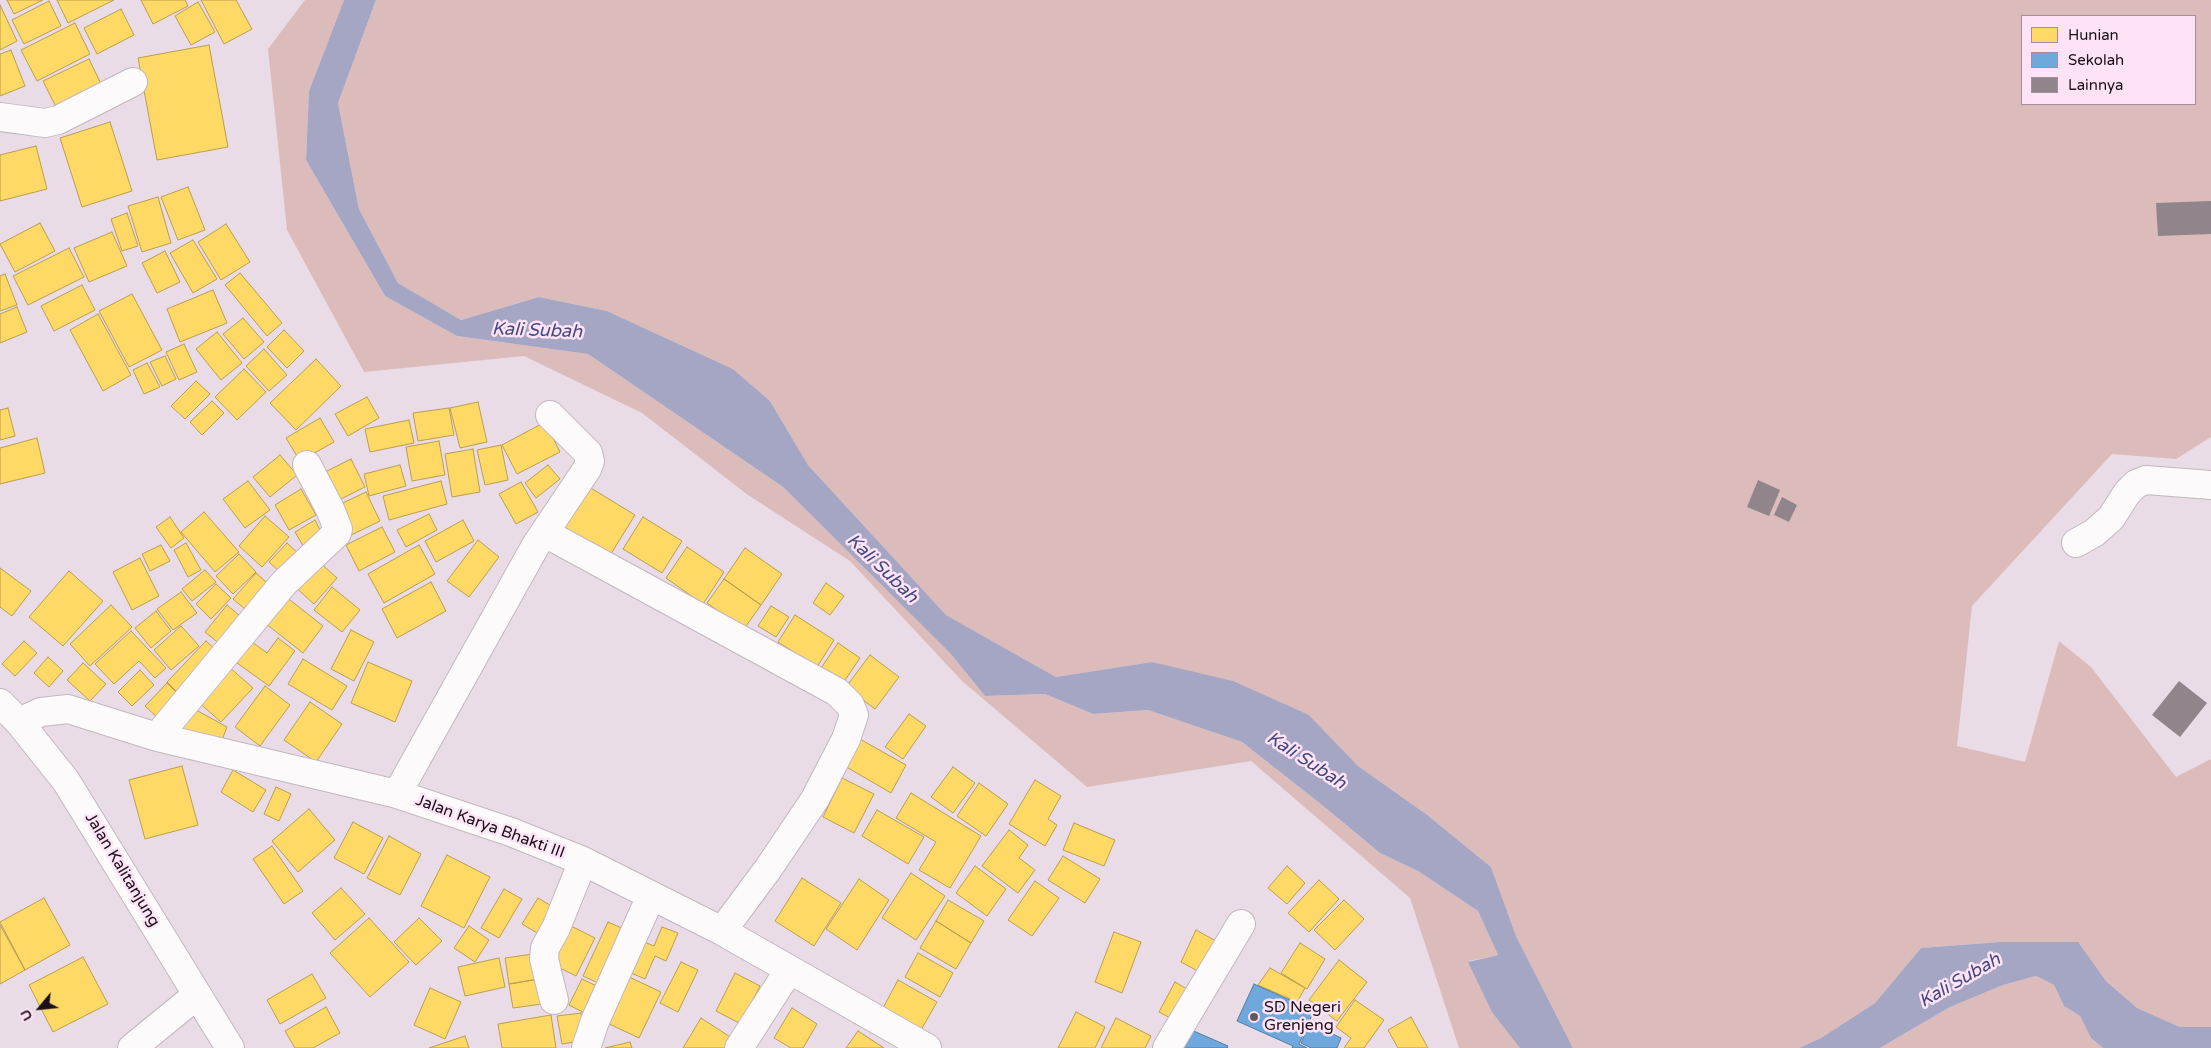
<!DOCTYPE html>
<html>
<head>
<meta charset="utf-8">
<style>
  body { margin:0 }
  #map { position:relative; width:2211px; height:1048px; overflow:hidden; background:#eadce6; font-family:"Varela Round",sans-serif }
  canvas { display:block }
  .legend { position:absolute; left:2021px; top:15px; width:175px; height:90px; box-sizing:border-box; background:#fee3f7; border:1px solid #a38f9e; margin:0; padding:6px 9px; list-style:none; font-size:15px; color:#1a1118 }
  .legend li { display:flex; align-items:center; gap:10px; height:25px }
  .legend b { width:25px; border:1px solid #a38f9e }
  .north { position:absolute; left:15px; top:983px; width:50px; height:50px; -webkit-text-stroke:4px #fee3f7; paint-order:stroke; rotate:242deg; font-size:14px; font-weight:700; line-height:20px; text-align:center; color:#1a1118 }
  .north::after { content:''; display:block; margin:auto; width:18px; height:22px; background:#1a1118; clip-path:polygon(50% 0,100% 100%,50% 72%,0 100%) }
</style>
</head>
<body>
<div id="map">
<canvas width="2211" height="1048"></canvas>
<ul class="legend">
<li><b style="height:14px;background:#ffd966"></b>Hunian</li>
<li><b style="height:14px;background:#6fa8dc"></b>Sekolah</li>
<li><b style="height:14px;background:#90858b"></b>Lainnya</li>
</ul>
<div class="north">U</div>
</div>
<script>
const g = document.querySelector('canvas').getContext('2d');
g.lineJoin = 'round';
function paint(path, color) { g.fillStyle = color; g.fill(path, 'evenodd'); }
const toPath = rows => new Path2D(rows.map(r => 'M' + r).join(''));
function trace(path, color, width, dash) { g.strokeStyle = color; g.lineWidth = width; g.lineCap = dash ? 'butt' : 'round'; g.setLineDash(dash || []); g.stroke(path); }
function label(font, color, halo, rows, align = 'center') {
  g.font = font + ' "Varela Round",sans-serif'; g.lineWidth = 5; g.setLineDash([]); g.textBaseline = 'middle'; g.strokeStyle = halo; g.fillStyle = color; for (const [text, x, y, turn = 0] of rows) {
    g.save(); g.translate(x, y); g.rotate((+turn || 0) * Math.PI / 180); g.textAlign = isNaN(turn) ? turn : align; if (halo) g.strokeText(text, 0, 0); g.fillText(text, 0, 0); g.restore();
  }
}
paint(toPath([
  [305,0,344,0,309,91,306,160,385,296,457,336,588,354,783,487,950,653,985,696,1045,694,1093,714,1148,710,1242,742,1327,809,1380,853,1418,871,1478,911,1498,955,1469,961,1520,1048,1459,1048,1410,898,1251,761,1087,787,962,681,850,561,748,495,642,413,524,356,364,372,287,230,268,49],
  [376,0,2211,0,2211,437,2176,459,2112,454,1972,606,1957,746,2025,762,2059,641,2091,667,2176,777,2211,759,2211,1027,2180,1027,2137,1008,2106,981,2077,942,2000,942,1921,948,1875,1003,1821,1038,1799,1048,1573,1048,1516,936,1491,867,1426,814,1358,766,1309,715,1152,662,1056,677,946,615,808,465,770,401,733,369,607,311,539,297,461,320,398,283,359,209,338,103],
  [2022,16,2195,16,2195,104,2022,104],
  [2036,976,2054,985,2064,1006,2080,1016,2091,1038,2103,1048,1880,1048,1950,1007,2003,985]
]), '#dcbcbb');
paint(toPath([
  [344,0,376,0,338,103,359,209,398,283,461,320,539,297,607,311,733,369,770,401,808,465,946,615,1056,677,1152,662,1233,681,1309,715,1358,766,1426,814,1491,867,1516,936,1573,1048,1520,1048,1492,1012,1468,962,1498,955,1478,911,1418,871,1380,853,1327,809,1242,742,1148,710,1093,714,1045,694,985,696,950,653,783,487,588,354,457,336,385,296,306,160,309,91],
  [2000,942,2078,942,2106,981,2137,1008,2180,1027,2211,1027,2211,1048,2103,1048,2091,1038,2080,1016,2064,1006,2054,985,2036,976,2003,985,1950,1007,1880,1048,1799,1048,1821,1038,1875,1003,1921,948]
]), '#a5a6c4');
const homes = toPath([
  [7,0,43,0,14,14,7,0],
  [57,0,114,0,68,23,57,0],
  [141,0,185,0,188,6,153,24,141,0],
  [201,0,236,0,252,29,224,44,201,0],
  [49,1,61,26,24,44,12,20,49,1],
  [198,2,215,32,191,45,175,16,198,2],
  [0,5,17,41,0,50,0,5],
  [121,9,134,35,97,54,84,28,121,9],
  [75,23,90,54,37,81,21,50,75,23],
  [209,45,228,147,157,160,138,58,209,45],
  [11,50,25,86,0,96,0,54,11,50],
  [89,59,102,86,57,109,43,81,89,59],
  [110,122,132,191,82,207,60,138,110,122],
  [36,146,47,189,0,201,0,155,36,146],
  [188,187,205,230,178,240,161,197,188,187],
  [158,197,171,243,142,252,128,206,158,197],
  [127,213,138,246,122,251,111,219,127,213],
  [40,223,55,251,15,272,0,244,40,223],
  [226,224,250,262,221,280,198,242,226,224],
  [112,232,127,266,89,282,74,248,112,232],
  [193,240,217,279,193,293,170,253,193,240],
  [69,248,84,277,28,305,13,276,69,248],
  [165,251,180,282,157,293,142,263,165,251],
  [240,273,282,323,267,336,225,285,240,273],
  [5,274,17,305,0,311,0,276,5,274],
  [82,285,95,310,54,331,41,306,82,285],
  [213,290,227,323,180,342,167,309,213,290],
  [132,294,162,350,129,367,99,311,132,294],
  [17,307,27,332,0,343,0,314,17,307],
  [98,314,131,375,103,391,70,330,98,314],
  [243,318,264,342,244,359,223,334,243,318],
  [284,330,304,351,287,368,267,347,284,330],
  [217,332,242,363,221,380,196,349,217,332],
  [184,344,197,372,179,380,166,352,184,344],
  [264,349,287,375,269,391,246,366,264,349],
  [165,356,176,379,162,386,150,362,165,356],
  [316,359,341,386,296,430,270,403,316,359],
  [147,363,160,387,144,394,133,370,147,363],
  [244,369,266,392,237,420,215,397,244,369],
  [196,381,210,394,185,419,171,406,196,381],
  [367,397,379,418,348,436,335,414,367,397],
  [212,401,224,413,202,435,190,422,212,401],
  [478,402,487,442,460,448,450,408,478,402],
  [8,408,15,436,0,440,0,410,8,408],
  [449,408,454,435,418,441,413,413,449,408],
  [320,418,334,442,300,461,286,438,320,418],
  [409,420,414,443,370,452,365,429,409,420],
  [545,422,560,452,517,474,502,445,545,422],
  [37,438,45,473,0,484,0,448,37,438],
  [439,441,445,475,412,481,406,447,439,441],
  [501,445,508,480,485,485,477,450,501,445],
  [473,449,480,492,452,497,445,454,473,449],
  [280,455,297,475,270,497,253,477,280,455],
  [351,459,365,487,333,503,319,475,351,459],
  [400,465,406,486,369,496,364,474,400,465],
  [548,465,560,479,536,498,525,483,548,465],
  [248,481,270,510,245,528,223,499,248,481],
  [441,481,447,504,389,520,383,496,441,481],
  [521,482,538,512,516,524,499,494,521,482],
  [586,485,635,515,609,557,560,527,586,485],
  [301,489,316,515,289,530,275,505,301,489],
  [366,492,380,521,345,538,330,509,366,492],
  [204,512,239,552,215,572,181,532,204,512],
  [429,514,437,530,406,547,397,530,429,514],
  [265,516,289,537,262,567,239,546,265,516],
  [170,517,184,538,171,548,156,527,170,517],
  [643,517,682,541,662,573,623,549,643,517],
  [315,520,324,538,305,549,295,532,315,520],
  [463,520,474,541,436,562,425,541,463,520],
  [382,527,395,552,359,571,346,545,382,527],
  [478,540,499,557,469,597,447,581,478,540],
  [186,543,201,570,188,577,174,550,186,543],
  [287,543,300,555,282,574,269,562,287,543],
  [161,545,170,561,150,571,142,554,161,545],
  [419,545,435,574,384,603,368,574,419,545],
  [687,547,724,572,703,604,666,578,687,547],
  [745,548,782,574,761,605,724,579,745,548],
  [239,554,256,572,233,594,216,576,239,554],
  [140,558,159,596,132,610,113,572,140,558],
  [316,559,337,578,314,604,293,585,316,559],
  [0,568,31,591,12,616,0,607,0,568],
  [205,570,216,582,192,601,182,589,205,570],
  [69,571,103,601,63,646,29,617,69,571],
  [256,573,274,589,251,614,233,599,256,573],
  [724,579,761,605,744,629,707,603,724,579],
  [431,582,446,611,397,638,382,609,431,582],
  [826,583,844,596,830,615,813,603,826,583],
  [216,584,231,598,211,619,196,604,216,584],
  [332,587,360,610,342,632,314,610,332,587],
  [181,592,197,613,173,630,157,609,181,592],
  [285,596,323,626,303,653,265,623,285,596],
  [111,605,132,627,90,666,70,644,111,605],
  [227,605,247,622,226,649,205,632,227,605],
  [771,606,789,617,776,637,758,626,771,606],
  [156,611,171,631,151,648,135,628,156,611],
  [795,615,834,640,817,667,778,642,795,615],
  [181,626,199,646,171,670,154,650,181,626],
  [351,630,374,642,354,681,331,669,351,630],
  [131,631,166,668,155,678,139,661,114,684,95,664,131,631],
  [278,638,295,651,269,686,233,660,248,639,267,653,278,638],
  [24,641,37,653,15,676,2,664,24,641],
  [206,641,221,655,182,697,167,682,206,641],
  [838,643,860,658,839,689,817,674,838,643],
  [870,655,899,677,875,709,846,687,870,655],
  [48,657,63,671,49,687,34,673,48,657],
  [303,659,347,686,332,710,288,684,303,659],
  [368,662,412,681,395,722,351,703,368,662],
  [83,663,106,684,90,701,67,680,83,663],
  [228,666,253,688,221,722,196,700,228,666],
  [140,670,154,685,132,706,118,692,140,670],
  [167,683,182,698,160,720,145,706,167,683],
  [265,686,290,705,260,746,235,727,265,686],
  [310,702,342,724,316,762,284,740,310,702],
  [187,705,227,727,219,748,172,732,187,705],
  [909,714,926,726,903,759,885,747,909,714],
  [858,738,906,765,891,793,843,765,858,738],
  [182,766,198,825,145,839,129,780,182,766],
  [953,767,975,783,953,813,931,797,953,767],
  [233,770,266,790,253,812,221,792,233,770],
  [842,778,874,794,854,833,823,817,842,778],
  [1035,780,1061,796,1048,819,1057,825,1045,846,1009,824,1035,780],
  [979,783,1008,804,986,836,957,816,979,783],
  [276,787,291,794,279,821,264,814,276,787],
  [911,793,981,836,950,888,919,870,936,842,896,818,911,793],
  [309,809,335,840,298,872,272,841,309,809],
  [877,810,924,837,908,864,862,836,877,810],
  [353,822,383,838,364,874,334,858,353,822],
  [1074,823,1115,840,1104,866,1063,850,1074,823],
  [1009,830,1028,845,1019,858,1035,870,1018,893,982,866,1009,830],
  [389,836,421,854,400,895,367,878,389,836],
  [272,846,303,891,284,904,253,859,272,846],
  [447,855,490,877,464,928,421,906,447,855],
  [1063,856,1100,879,1085,903,1048,880,1063,856],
  [975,866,1006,889,987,916,956,893,975,866],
  [1287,866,1305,883,1287,904,1268,888,1287,866],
  [911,873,945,896,916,940,882,918,911,873],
  [802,878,841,903,814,946,775,921,802,878],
  [859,879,889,900,857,950,826,929,859,879],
  [1319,880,1339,899,1309,932,1288,913,1319,880],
  [1035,881,1059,898,1032,936,1008,920,1035,881],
  [341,888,365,914,335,940,312,913,341,888],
  [504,889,522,899,499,938,481,928,504,889],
  [44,898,70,945,25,970,0,922,44,898],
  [538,898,560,911,544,937,522,924,538,898],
  [948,900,984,921,971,943,936,921,948,900],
  [1344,900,1364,919,1335,950,1314,930,1344,900],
  [369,918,409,962,370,997,330,953,369,918],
  [419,918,442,941,416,965,394,942,419,918],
  [936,921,971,943,956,969,920,948,936,921],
  [608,922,633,933,609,988,583,976,608,922],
  [565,923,595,938,576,976,546,961,565,923],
  [0,925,25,970,0,984,0,925],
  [469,926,489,940,475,962,454,948,469,926],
  [662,927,678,933,666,961,655,956,645,979,624,970,637,939,654,946,662,927],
  [1196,930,1223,945,1207,976,1181,962,1196,930],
  [1114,932,1141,942,1122,993,1095,982,1114,932],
  [1300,943,1325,959,1307,989,1281,973,1300,943],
  [540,953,545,978,509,984,505,958,540,953],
  [918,953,953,973,940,997,905,977,918,953],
  [83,957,108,1004,53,1032,29,985,83,957],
  [499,958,505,987,465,996,458,967,499,958],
  [1339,960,1367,982,1337,1021,1309,1000,1339,960],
  [681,962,698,970,678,1012,660,1003,681,962],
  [1270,968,1305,988,1297,1002,1258,985,1270,968],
  [735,973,760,986,741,1024,716,1011,735,973],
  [312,974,326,998,280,1024,267,1000,312,974],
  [625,975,661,992,639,1038,603,1021,625,975],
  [545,978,549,1003,513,1008,509,984,545,978],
  [582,979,605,990,592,1017,569,1005,582,979],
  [898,980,937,1002,921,1030,883,1008,898,980],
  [1175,982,1192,992,1176,1021,1159,1012,1175,982],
  [430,988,461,1002,445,1039,414,1025,430,988],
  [1355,1000,1384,1020,1364,1048,1344,1048,1351,1038,1336,1027,1355,1000],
  [326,1007,340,1033,313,1048,295,1048,285,1031,326,1007],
  [792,1008,817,1024,803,1048,791,1048,774,1038,792,1008],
  [1076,1012,1105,1027,1095,1048,1058,1048,1076,1012],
  [581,1013,585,1040,562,1044,557,1016,581,1013],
  [551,1015,556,1048,502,1048,498,1024,551,1015],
  [1411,1017,1428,1048,1398,1048,1388,1030,1411,1017],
  [701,1018,738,1042,734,1048,683,1048,701,1018],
  [1116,1018,1151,1036,1145,1048,1101,1048,1116,1018],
  [858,1031,884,1048,846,1048,858,1031],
  [465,1036,469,1048,429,1048,465,1036],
  [630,1042,632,1048,605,1048,630,1042]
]);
paint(homes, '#ffd966');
trace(homes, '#ba9d4f', 1);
const schools = toPath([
  [1254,984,1314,1011,1299,1044,1307,1048,1292,1048,1293,1046,1237,1021,1254,984],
  [1310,1023,1341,1038,1337,1048,1311,1048,1301,1043,1310,1023],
  [1189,1029,1228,1046,1227,1048,1175,1048,1189,1029]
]);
paint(schools, '#6fa8dc');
trace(schools, '#567ba1', 1);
paint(toPath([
  [2211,201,2211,234,2158,236,2156,203],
  [1758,480,1780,490,1769,516,1747,507],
  [1782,497,1797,505,1789,522,1774,515],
  [2179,681,2207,703,2180,737,2152,715]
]), '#90858b');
const minor = toPath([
  [0,117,45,123,58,120,133,82],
  [545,533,837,692,850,705,854,715,846,739,815,799,768,869,722,931],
  [2076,543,2094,533,2111,518,2127,493,2136,484,2146,480,2211,485],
  [19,722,41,712,68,709,157,737,397,794,511,832,583,861,722,931,927,1048],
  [157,737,284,583,337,533,338,529,330,509,307,465],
  [397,794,536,545,587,469,590,461,588,453,550,415],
  [554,1000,544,959,545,948,556,928,583,861],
  [132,1048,197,995],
  [586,1048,595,1021,651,896],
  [739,1048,789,970],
  [1167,1048,1241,924]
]);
const primary = toPath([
  [0,703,19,722,66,781,230,1048]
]);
trace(minor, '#c2b7bf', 30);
trace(primary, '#c2b7bf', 30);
trace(minor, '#fcfafb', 28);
trace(primary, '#fcfafb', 28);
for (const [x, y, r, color] of [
  [1254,1017,5,"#635860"]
]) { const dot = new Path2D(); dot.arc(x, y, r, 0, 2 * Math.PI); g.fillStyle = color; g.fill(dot); trace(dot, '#fee3f7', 2); }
label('16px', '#1a1118', '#fee3f7', [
  ["Jalan Karya Bhakti III",490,827,20],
  ["Jalan Kalitanjung",122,870,59]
]);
label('16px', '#1a1118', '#fee3f7', [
  ["SD Negeri",1264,1008],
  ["Grenjeng",1264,1026]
], 'left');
label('italic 18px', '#42497e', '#fee3f7', [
  ["Kali Subah",537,331,2],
  ["Kali Subah",882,569,44],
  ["Kali Subah",1306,761,33],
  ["Kali Subah",1960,981,-30]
]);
</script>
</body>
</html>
